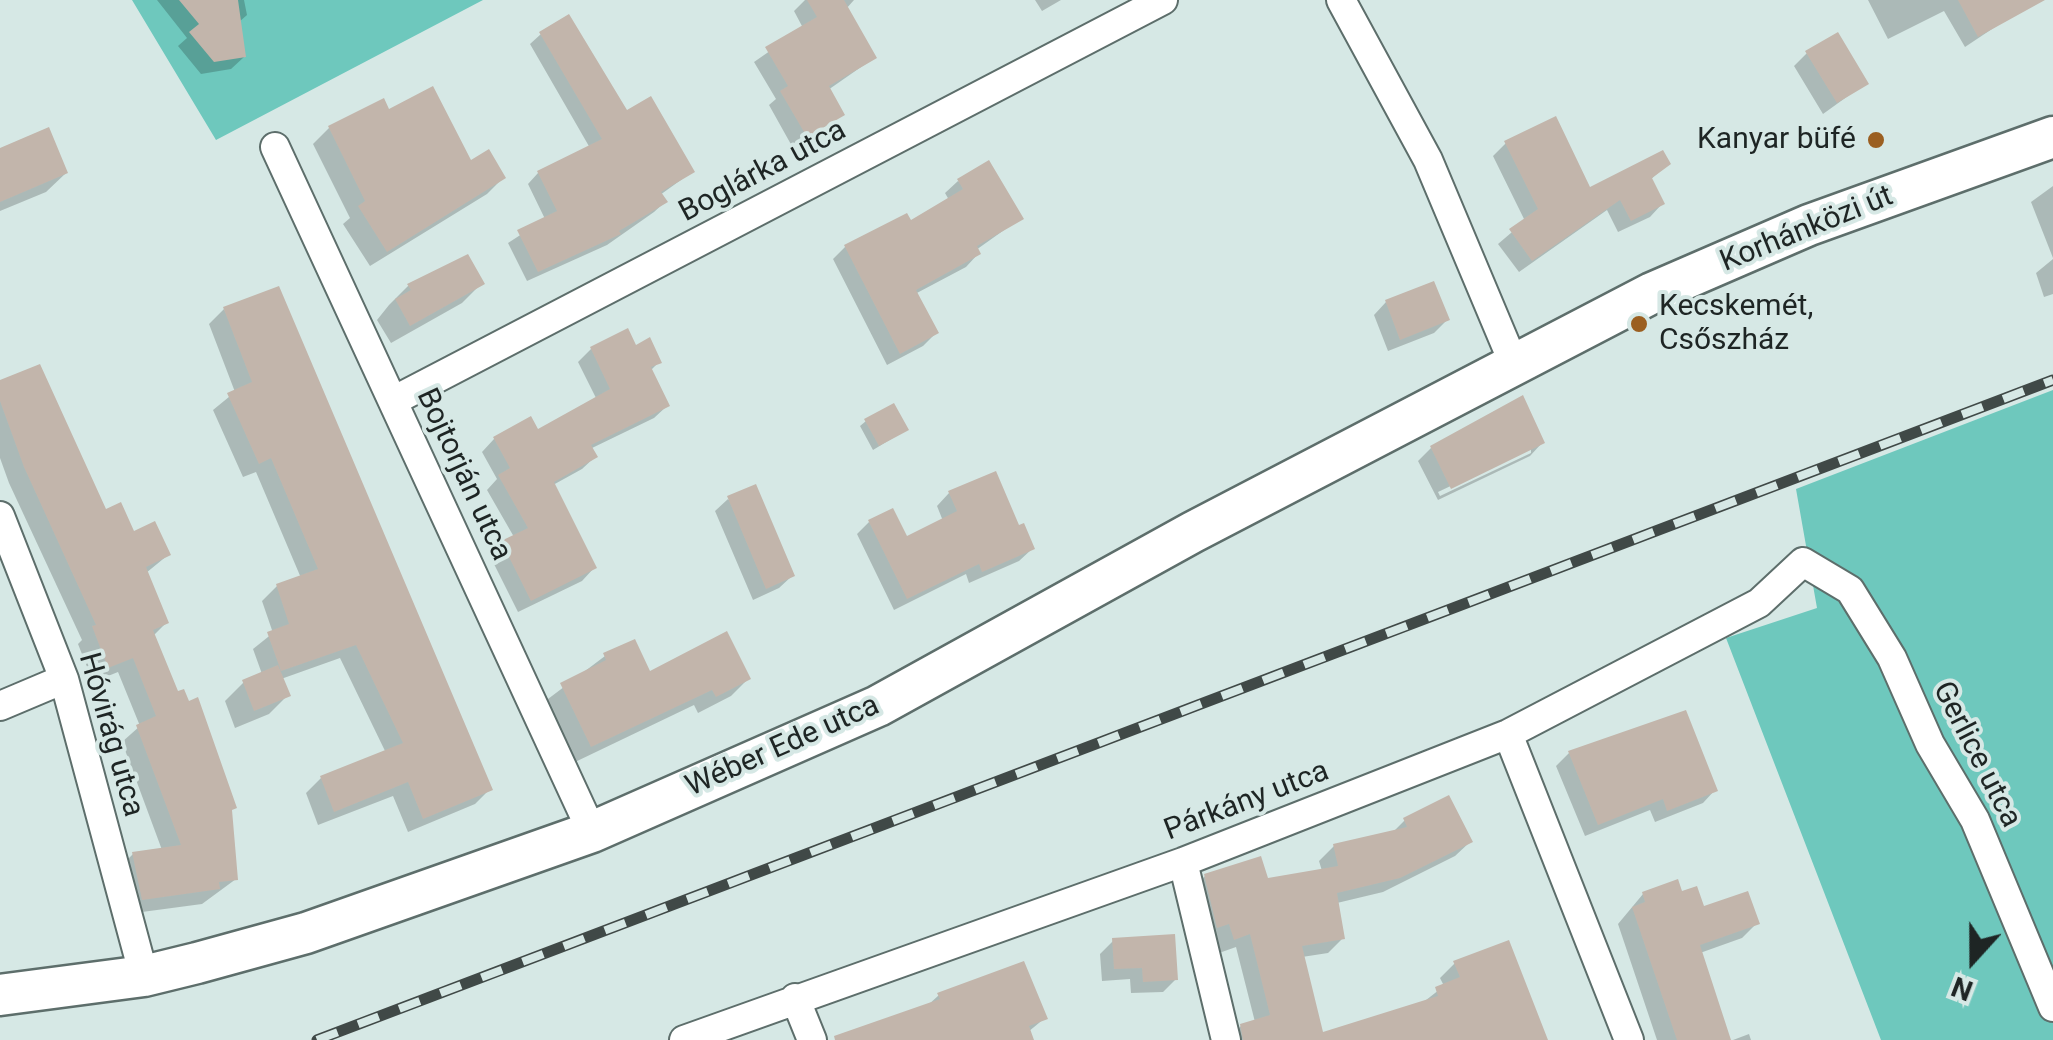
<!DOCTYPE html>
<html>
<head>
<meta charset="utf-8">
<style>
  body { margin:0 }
  #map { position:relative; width:2053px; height:1040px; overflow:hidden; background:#d6e8e5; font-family:Roboto,sans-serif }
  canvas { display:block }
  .north { position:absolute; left:1923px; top:910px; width:100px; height:100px; -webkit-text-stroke:8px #d6e8e5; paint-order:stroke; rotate:201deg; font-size:28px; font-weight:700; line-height:40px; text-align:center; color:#1e2524 }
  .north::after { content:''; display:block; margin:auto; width:35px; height:45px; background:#1e2524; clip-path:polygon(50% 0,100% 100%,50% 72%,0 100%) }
</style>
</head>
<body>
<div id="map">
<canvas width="2053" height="1040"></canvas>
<div class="north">N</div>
</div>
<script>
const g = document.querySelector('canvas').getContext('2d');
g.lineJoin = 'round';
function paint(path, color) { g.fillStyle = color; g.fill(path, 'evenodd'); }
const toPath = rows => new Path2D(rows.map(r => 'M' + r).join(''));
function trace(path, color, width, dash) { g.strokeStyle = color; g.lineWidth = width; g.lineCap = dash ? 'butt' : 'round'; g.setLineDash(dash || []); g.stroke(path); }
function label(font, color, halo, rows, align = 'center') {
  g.font = font + ' Roboto,sans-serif'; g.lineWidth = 8; g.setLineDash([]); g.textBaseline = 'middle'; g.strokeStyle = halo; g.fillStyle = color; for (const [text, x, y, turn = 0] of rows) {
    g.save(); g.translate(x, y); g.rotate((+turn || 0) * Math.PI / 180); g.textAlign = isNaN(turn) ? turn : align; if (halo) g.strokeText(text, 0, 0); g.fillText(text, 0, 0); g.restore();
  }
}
paint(toPath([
  [132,0,483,0,216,140],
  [2053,390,2053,1040,1881,1040,1726,638,1817,608,1796,489]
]), '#6ec8bd');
paint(toPath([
  [157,0,244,0,247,15,239,22,244,57,231,69,201,74,178,46,187,38],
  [805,0,854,0,846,9,874,58,828,90,842,115,793,148,769,105,776,99,754,62,803,28,794,11],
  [1035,0,1061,0,1042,11],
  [1868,0,2001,0,2010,17,1965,47,1944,11,1888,39],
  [541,34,692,172,660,195,665,202,654,212,607,245,527,281,508,243,545,219,528,184,538,173,590,148,530,44],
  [1807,53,1866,83,1823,114,1794,66],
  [388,112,470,164,503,178,487,194,370,266,343,224,350,218,313,144,329,128],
  [1506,143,1589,190,1668,164,1650,180,1662,204,1650,217,1618,232,1607,210,1519,272,1498,244,1525,221,1493,156],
  [0,150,66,173,46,192,0,211],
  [958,181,1021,218,976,250,978,254,966,267,915,294,936,333,923,346,887,365,833,259,845,247,910,224,949,200,945,193],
  [2053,186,2053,258,2031,202],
  [467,257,481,284,462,303,391,343,377,320,389,305,408,286],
  [2053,259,2053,294,2044,297,2036,273],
  [1386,302,1447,320,1434,333,1388,351,1374,315],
  [224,309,490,789,475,804,408,832,393,796,318,825,306,793,321,778,386,753,340,658,281,679,288,695,269,714,235,728,225,701,244,682,262,674,253,649,273,633,262,601,277,586,301,578,256,472,243,477,213,410,235,392,209,324],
  [627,332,634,348,659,362,650,371,667,406,654,418,590,449,595,457,582,469,553,485,594,568,582,581,518,612,490,556,514,537,487,490,497,479,482,452,494,439,537,433,597,400,578,362,591,349],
  [0,383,105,512,168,555,146,573,166,623,153,636,230,812,236,879,202,904,127,914,118,869,133,854,162,850,122,742,140,726,118,672,93,682,78,644,82,640,9,483,0,458],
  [1521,399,1542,443,1530,456,1438,500,1418,461,1431,448],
  [1531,448,1531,453,1440,496,1438,492],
  [866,421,906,430,873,450,860,426],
  [949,493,1018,528,1032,549,1019,561,969,583,966,574,894,610,857,534,869,522,906,539,943,521,937,506],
  [728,499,792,576,779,588,753,600,715,511],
  [605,656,649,674,748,679,731,696,698,713,694,705,573,763,544,702],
  [1569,753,1715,790,1703,803,1655,822,1650,810,1585,836,1556,766],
  [1448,799,1470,842,1455,856,1383,892,1337,903,1343,938,1328,953,1302,957,1322,1035,1421,1004,1444,986,1440,978,1455,963,1546,1040,1227,1040,1241,1026,1255,1022,1236,947,1219,953,1191,891,1205,876,1266,881,1322,871,1319,861,1334,846,1391,834,1404,821],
  [1643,894,1681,894,1703,909,1757,923,1742,938,1700,953,1728,1040,1657,1040,1618,924],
  [1113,941,1176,979,1163,992,1131,993,1130,979,1102,981,1100,954],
  [939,995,1045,1018,1028,1032,1031,1040,851,1040,927,1006],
  [1749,1034,1751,1040,1733,1040]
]), '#0003');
paint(toPath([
  [179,0,238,0,246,57,214,62,189,32,199,24],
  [807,0,844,0,877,58,829,86,845,115,807,137,780,91,788,86,765,47,817,17],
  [1958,0,2045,0,1978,37],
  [569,14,627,110,651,96,695,172,661,192,668,202,619,231,621,234,538,272,517,230,557,211,537,171,602,139,539,32],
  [1838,32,1869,84,1837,103,1805,51],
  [433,86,471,160,489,149,506,178,387,252,358,206,365,201,328,126,384,98,389,109],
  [1556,116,1590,187,1663,150,1671,164,1652,178,1665,204,1631,221,1620,200,1532,261,1509,229,1538,209,1504,141],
  [49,127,68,173,0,202,0,148],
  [989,160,1024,219,977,246,981,254,916,290,939,333,900,354,844,245,907,213,911,220,963,189,957,179],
  [468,254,485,284,410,326,395,299,411,290,407,284],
  [1434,281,1450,320,1400,340,1385,300],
  [279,286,493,790,423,819,408,782,334,812,320,776,403,743,356,645,281,671,267,632,289,624,276,584,318,569,271,458,259,464,227,393,252,382,223,307],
  [628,328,636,345,650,337,662,363,651,367,670,406,591,445,598,457,554,482,597,568,531,601,501,541,528,528,498,475,510,468,493,437,531,416,538,429,610,389,590,347],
  [40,364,106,509,121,502,134,531,155,521,171,555,146,567,169,623,153,630,178,691,184,689,189,701,198,697,237,808,232,810,238,880,219,882,220,889,142,900,132,852,181,845,136,725,156,716,133,658,108,668,92,626,96,625,24,467,0,401,0,380],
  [1523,395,1545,443,1451,489,1430,446],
  [894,403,909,430,879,446,864,419],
  [996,471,1019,525,1024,523,1035,549,982,572,979,564,907,599,868,520,893,508,907,536,957,511,948,491],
  [756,484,795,576,766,589,727,496],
  [727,631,751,679,716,697,712,690,591,747,560,683,606,660,603,653,635,639,650,671],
  [278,665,291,696,254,711,242,680],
  [1686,710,1718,791,1667,811,1663,799,1598,825,1568,751],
  [1449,795,1473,842,1400,878,1337,893,1345,939,1302,946,1323,1032,1438,996,1435,987,1460,977,1453,961,1509,940,1548,1040,1243,1040,1240,1024,1270,1015,1250,934,1234,940,1229,924,1217,928,1204,874,1261,856,1268,878,1338,866,1333,844,1407,827,1403,818],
  [1678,879,1682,891,1697,886,1704,906,1748,891,1760,924,1700,945,1731,1040,1677,1040,1632,907,1645,902,1642,892],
  [1175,934,1178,980,1143,982,1142,968,1114,969,1112,938],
  [1024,961,1048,1019,1029,1026,1034,1040,835,1040,834,1036,940,999,937,993]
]), '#c2b5ab');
const street = toPath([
  [1341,0,1428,160,1513,362],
  [275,147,592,832],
  [393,401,1163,0],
  [0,516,64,679,144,976],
  [0,706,64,679],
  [1508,734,1629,1040],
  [1183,862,1226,1040],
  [795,998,812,1040],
  [684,1040,1183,862,1508,734,1759,603,1803,562,1850,590,1892,658,1930,744,1975,820,2053,1007]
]);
const secondary = toPath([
  [0,995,144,976,197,963,306,933,592,832,878,706,1193,532,1652,293,1809,225,2053,137]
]);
trace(street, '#5d6e6b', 32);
trace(secondary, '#5d6e6b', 45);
trace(street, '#fff', 28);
trace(secondary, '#fff', 40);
const rail = toPath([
  [317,1040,2053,380]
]);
trace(rail, '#404947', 11);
trace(rail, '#d6e8e5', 8, [22]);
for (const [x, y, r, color] of [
  [1876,140,10,"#9b5f21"],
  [1639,324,10,"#9b5f21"]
]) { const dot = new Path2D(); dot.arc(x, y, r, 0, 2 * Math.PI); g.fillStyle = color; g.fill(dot); trace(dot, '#d6e8e5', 4); }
label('30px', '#1e2524', '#d6e8e5', [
  ["Kanyar büfé",1856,140],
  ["Kecskemét,",1659,307,"left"],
  ["Csőszház",1659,341,"left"]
], 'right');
label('30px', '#1e2524', '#d6e8e5', [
  ["Boglárka utca",763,172,-28],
  ["Korhánközi út",1807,230,-22],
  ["Bojtorján utca",463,475,65],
  ["Hóvirág utca",110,735,74],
  ["Wéber Ede utca",783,747,-24],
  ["Gerlice utca",1976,755,63],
  ["Párkány utca",1247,802,-21]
]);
</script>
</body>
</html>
